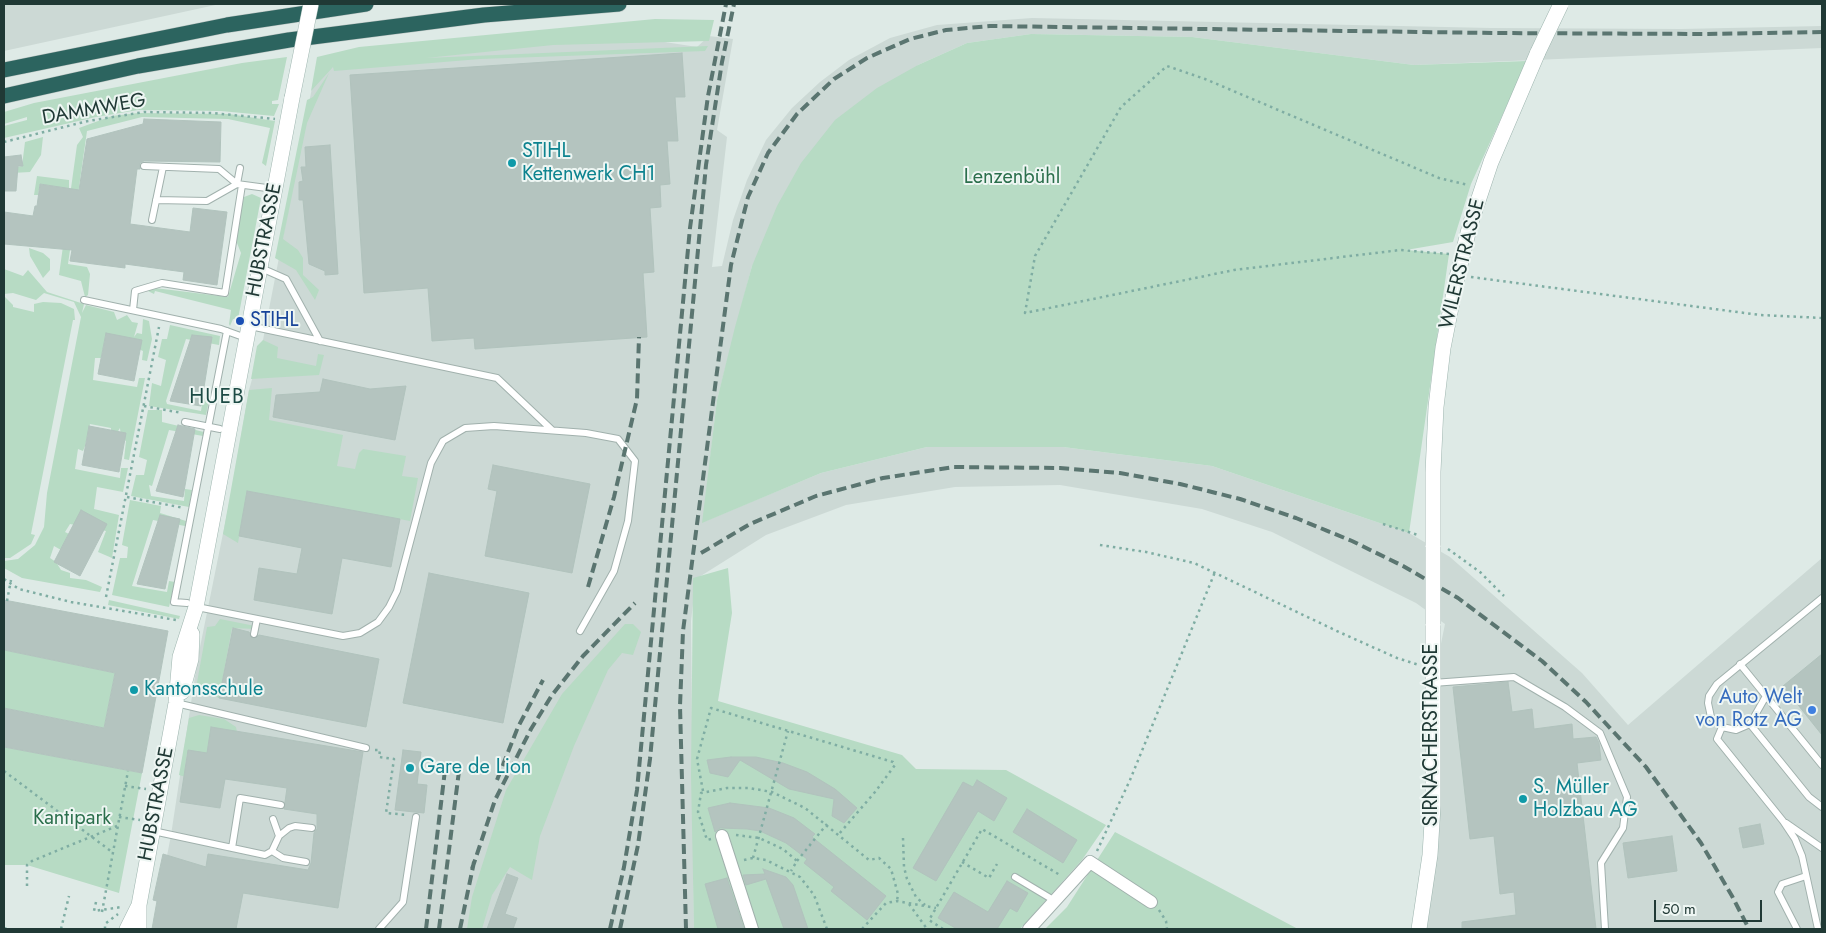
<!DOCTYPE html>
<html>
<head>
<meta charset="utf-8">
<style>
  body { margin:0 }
  #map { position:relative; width:1826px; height:933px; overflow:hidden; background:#deeae6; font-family:Jost,sans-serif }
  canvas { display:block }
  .frame { position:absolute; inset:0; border:5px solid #203935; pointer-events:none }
  .scale { position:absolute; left:1654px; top:900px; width:108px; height:22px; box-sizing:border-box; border:2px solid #203935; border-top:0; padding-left:6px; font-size:15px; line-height:18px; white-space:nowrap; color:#203935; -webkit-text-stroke:4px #eef6f3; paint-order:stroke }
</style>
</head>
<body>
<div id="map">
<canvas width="1826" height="933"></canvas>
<div class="frame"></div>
<div class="scale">50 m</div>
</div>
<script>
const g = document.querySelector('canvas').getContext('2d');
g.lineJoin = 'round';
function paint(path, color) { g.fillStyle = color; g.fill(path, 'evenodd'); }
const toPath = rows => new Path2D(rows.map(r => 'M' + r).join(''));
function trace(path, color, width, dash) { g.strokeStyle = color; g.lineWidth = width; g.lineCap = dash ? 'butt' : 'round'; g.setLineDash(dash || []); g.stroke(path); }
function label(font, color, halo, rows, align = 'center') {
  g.font = font + ' Jost,sans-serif'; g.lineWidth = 4; g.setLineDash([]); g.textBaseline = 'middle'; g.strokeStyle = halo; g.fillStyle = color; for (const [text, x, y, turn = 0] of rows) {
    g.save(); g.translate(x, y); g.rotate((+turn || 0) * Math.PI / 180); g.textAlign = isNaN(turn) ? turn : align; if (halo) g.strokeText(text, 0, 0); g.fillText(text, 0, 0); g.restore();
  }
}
paint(toPath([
  [4,4,220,4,4,51],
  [1032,18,1491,28,1681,29,1822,26,1822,48,1414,65,1192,37,1031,34,967,43,918,65,752,266,717,400,703,522,821,473,927,447,1063,447,1212,466,1409,533,1450,557,1582,673,1628,725,1822,558,1822,929,1419,929,1433,683,1445,624,1416,603,1272,532,1202,509,1060,485,955,487,846,505,766,535,696,579,691,621,694,929,153,929,171,835,198,657,232,489,249,390,263,340,317,62,639,38,697,47,709,36,733,39,717,130,727,137,712,267,722,266,733,220,747,180,766,140,792,108,820,82,849,60,890,38,937,25]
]), '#ccd9d5');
paint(toPath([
  [655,19,714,20,709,41,553,45,426,58,708,46,705,51,480,59,334,71,333,67,311,91,317,57,359,47],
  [1031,34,1192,37,1414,65,1527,61,1471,184,1453,242,1406,250,1449,254,1409,533,1212,466,1063,447,927,447,821,473,702,523,717,400,735,327,752,266,777,206,801,163,835,120,877,88,918,65,967,43],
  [287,57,278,100,272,101,272,104,279,104,274,116,221,111,138,110,96,117,4,138,4,126,27,120,27,117,4,124,4,112,34,103,242,63],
  [329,73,307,123,283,239,298,250,303,258,303,275,319,290,315,300,296,270,275,258,307,100,313,97],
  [138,113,229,114,275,121,266,166,262,163,270,128,228,119,142,117,87,131,68,264,87,267,90,274,88,295,85,297,81,281,59,275,77,145,83,137,79,128,112,116],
  [43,137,41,155,30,172,12,173,12,168,22,166,25,142],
  [37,176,69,180,69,189,40,184,38,195,34,195],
  [252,194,261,198,238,319,233,319,230,326,229,324,231,310,155,291,154,294,144,289,147,287,228,297,241,253,235,238,244,197],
  [29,248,43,253,50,259,50,270,43,278,30,256],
  [4,269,23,276,28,270,47,292,84,304,82,313,86,305,114,312,117,320,127,315,132,322,138,323,134,337,137,333,142,334,143,319,149,321,152,339,147,361,142,360,143,351,106,335,101,358,95,358,93,380,137,387,139,378,145,378,129,460,124,459,126,441,121,438,120,428,115,436,111,435,111,428,90,424,85,446,83,451,78,449,75,469,120,478,121,468,128,468,123,492,97,487,94,509,119,515,112,558,98,552,106,531,70,524,65,532,69,534,61,550,54,546,50,558,56,562,61,570,70,573,70,578,86,580,102,587,100,592,22,578,4,568,4,561,18,559,35,545,44,527,47,493,81,317,74,302,44,293,36,300,13,293,4,294],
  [4,296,13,305,13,307,34,312,34,304,43,302,61,303,74,309,75,320,73,320,31,534,35,535,31,544,10,558,4,558],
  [170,325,220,336,219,345,186,339,166,401,167,404,201,411,203,398,209,400,206,415,149,406,152,383,161,386,166,360,158,357,162,339,167,339],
  [263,340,278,347,277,358,316,366,318,354,324,355,319,375,251,379,257,346],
  [272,388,269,420,343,435,337,466,355,469,359,453,363,449,406,456,402,476,418,478,410,521,247,491,238,543,223,534,249,390],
  [148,410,162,410,162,422,204,432,203,436,169,430,152,486,149,485,151,496,184,501,185,489,192,490,189,507,131,496,136,475,144,475,147,460,139,457],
  [130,500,161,506,160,513,186,521,185,526,153,520,132,586,167,592,169,581,175,582,169,607,112,595,120,558,127,558,128,547,122,545],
  [728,568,732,613,718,701,902,755,916,769,1006,770,1106,825,1082,860,1020,929,694,929,691,775,693,578],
  [109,600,180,616,179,619,108,605],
  [220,619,255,626,256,629,232,628,219,698,196,688,207,627,215,626],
  [625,624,633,624,641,632,633,655,622,653,608,670,574,746,540,836,532,880,510,867,492,895,482,929,467,929,472,897,506,790,562,694],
  [4,650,115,673,104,728,4,708],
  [199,715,224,719,236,727,237,732,211,728,207,753,187,753,185,767,192,779,179,775,189,718],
  [4,747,142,773,119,893,27,865,4,865],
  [1115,832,1298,929,1045,929,1067,907]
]), '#b7dbc4');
const building = toPath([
  [682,53,685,97,675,97,678,141,667,141,670,184,660,185,661,207,650,208,654,272,643,273,647,337,475,349,474,338,432,341,428,288,364,293,350,75,682,53],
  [144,119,221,122,220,162,144,161,140,163,140,169,137,169,130,224,190,232,193,208,227,212,217,285,183,280,184,272,125,264,125,268,70,261,72,250,4,244,4,212,33,216,35,206,37,206,40,184,79,190,87,139,143,124,144,119],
  [330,145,338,274,325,275,325,271,309,264,303,200,299,200,299,182,303,181,301,167,306,167,305,147,330,145],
  [21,155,23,166,18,166,16,191,4,191,4,157,21,155],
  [106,333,142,340,134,381,98,374,106,333],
  [192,335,212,337,201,406,170,401,192,335],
  [323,379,370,389,406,386,395,440,273,417,276,395,320,392,323,379],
  [178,425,195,429,183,497,156,491,178,425],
  [89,426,126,433,119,472,82,465,89,426],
  [493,465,590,484,572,573,485,556,497,491,488,489,493,465],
  [247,491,400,519,391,567,342,558,332,614,254,600,259,568,297,574,302,548,239,536,247,491],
  [81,510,107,524,80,576,54,562,81,510],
  [160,515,180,519,165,589,137,584,160,515],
  [429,573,529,593,503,723,403,703,429,573],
  [4,600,168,631,142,773,4,747,4,708,104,728,115,673,4,650,4,600],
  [233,628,249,632,253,639,259,635,379,659,366,727,219,698,233,628],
  [1822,654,1822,735,1783,686,1822,654],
  [1508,682,1512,712,1532,709,1534,729,1572,724,1573,739,1596,737,1599,743,1601,760,1577,763,1596,929,1462,929,1462,922,1516,915,1514,892,1500,894,1494,836,1470,839,1453,687,1508,682],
  [211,727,363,752,338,908,243,893,236,929,152,929,157,901,153,900,163,854,206,867,208,854,308,870,311,863,314,833,317,829,317,814,284,809,287,788,225,779,220,808,180,802,188,750,207,753,211,727],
  [403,750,421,752,417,784,427,785,424,813,395,810,403,750],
  [731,757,756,757,783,763,807,772,835,789,857,808,844,823,832,816,834,799,789,789,740,760,728,777,710,773,707,760,731,757],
  [977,780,1007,798,994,821,978,811,936,881,913,868,963,782,973,787,977,780],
  [730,803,769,808,794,818,815,834,812,837,886,896,867,920,831,891,834,887,804,863,807,859,786,843,760,831,747,829,720,828,715,832,708,808,730,803],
  [1027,809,1077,840,1063,863,1013,832,1027,809],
  [1760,824,1764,844,1743,848,1739,828,1760,824],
  [1672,836,1677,871,1628,878,1623,843,1672,836],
  [763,869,786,877,793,885,808,929,784,929,766,879,746,885,743,875,765,874,763,869],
  [507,874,518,878,505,914,517,918,513,929,487,929,507,874],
  [727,878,744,929,718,929,705,884,727,878],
  [1007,881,1028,893,1017,912,1010,908,997,929,957,929,938,918,954,892,988,912,1007,881]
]);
paint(building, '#b4c4bf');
trace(building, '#b1c3bd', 1);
const lane = toPath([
  [144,166,219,169,237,184],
  [237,184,240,168],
  [156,200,207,201,237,184,274,189],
  [152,220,163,167],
  [261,268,286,279,320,341],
  [84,300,221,329,246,338],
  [133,310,135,291,162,283,225,293,242,185],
  [250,326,497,378,552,430],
  [185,422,220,429],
  [1822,598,1717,684,1709,696,1708,703,1711,717,1722,727,1736,730,1750,724,1809,797,1822,807],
  [187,603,174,602,227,331],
  [197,607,343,636,360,633,378,622,389,607,397,591,431,463,443,441,465,428,494,426,586,433,618,439,635,461,628,521,614,571,580,631],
  [254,634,257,619],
  [1740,664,1822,765],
  [1433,683,1514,677,1565,707,1600,733,1627,797,1623,828,1601,863,1605,929],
  [176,703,366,748],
  [1750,724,1766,696],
  [1722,727,1717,739,1783,821,1795,839,1802,856,1818,929],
  [273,819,279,836],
  [1786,823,1822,848],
  [153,831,265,855,272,851,283,858,306,862],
  [232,848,240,798,281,805],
  [272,851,279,836,289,828,295,826,312,828],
  [1015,877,1055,901],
  [379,929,403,902,416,817],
  [1797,929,1778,892,1782,884,1806,876]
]);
const street = toPath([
  [722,836,752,929],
  [1029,929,1090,862,1151,902]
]);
const secondary = toPath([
  [1433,547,1433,472,1436,407,1443,348,1457,277,1470,225,1491,162,1538,52],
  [182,692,191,659,192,634],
  [127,929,138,907],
  [139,929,139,905,176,703,180,657,196,607,292,98],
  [1419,929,1430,855,1433,806,1433,624]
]);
const highway = toPath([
  [4,70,227,25,366,4],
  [4,96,138,66,289,40,484,15,619,4]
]);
trace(lane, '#a1b1ad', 8);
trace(street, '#a1b1ad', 14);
trace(secondary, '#9eb5af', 16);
trace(highway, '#bcc4c2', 16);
trace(toPath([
  [4,142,88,121,144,112,212,113,275,119],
  [1449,254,1400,250,1234,270,1025,313,1035,256,1121,107,1167,66,1205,79,1439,178,1468,185],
  [1471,277,1760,315,1822,318],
  [144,406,182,413],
  [127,497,184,508],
  [1383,524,1418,535],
  [1100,545,1146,552,1194,563,1339,632,1397,658,1419,665],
  [1448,549,1480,572,1504,596],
  [4,579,19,589,71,602,176,620],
  [106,597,159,327],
  [7,601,11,580],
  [375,750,380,750,379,757,394,759,386,813,408,815],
  [4,771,112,852],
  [125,786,146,789],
  [703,791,697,759,711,708,893,762,895,765,875,792,839,834],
  [119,817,140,820],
  [736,835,759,838,783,849,797,861,791,871],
  [903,838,904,867,907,879,916,897,925,905],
  [711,839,707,840,698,812,701,793,727,788,749,788,772,792,805,808,869,860,879,858,891,869,898,894,897,901],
  [1097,851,1130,780,1215,572],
  [753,858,788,731],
  [744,860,753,858,766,860,800,877,814,895,827,929],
  [797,861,827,824],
  [962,862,989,878,997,864],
  [27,886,27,865,32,861,117,826],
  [96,902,94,911,122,907],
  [909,904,927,929],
  [1159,910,1166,921,1167,929],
  [102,912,128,771],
  [4,928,8,929],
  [61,929,69,896],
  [105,929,105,924,118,914],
  [862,929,886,903,897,901,936,908],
  [943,929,929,920,982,829,1060,875]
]), '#7fada3', 2.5, [2.5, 4]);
trace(lane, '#fff', 6);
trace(street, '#fff', 12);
trace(secondary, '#fff', 15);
trace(highway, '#2c645f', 15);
trace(toPath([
  [701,553,750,524,816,496,883,478,954,467,1060,468,1120,473,1180,484,1240,499,1296,518,1352,541,1403,566,1458,598,1542,661,1586,702,1646,767,1701,843,1732,896,1749,929],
  [588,587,614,497,637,399,639,337],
  [497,780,518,727,543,680],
  [472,869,495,800,531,729,552,695,583,656,635,603],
  [426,929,445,770],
  [439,929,460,763],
  [460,929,474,862],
  [610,929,624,867,637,790,690,228,708,96,726,4],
  [620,929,638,845,650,759,706,165,722,62,734,4],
  [686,929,680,706,683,631,731,265,748,197,768,153,797,114,834,79,867,58,910,39,946,30,990,26,1493,33,1704,34,1822,32]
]), '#5a7570', 4, [10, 5]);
const secondaryBridge = toPath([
  [1538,52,1561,4],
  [292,98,311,4],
  [1433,624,1433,547]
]);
trace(secondaryBridge, '#9eb5af', 16, []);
trace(secondaryBridge, '#fff', 15);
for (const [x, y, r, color] of [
  [512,163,5,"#0f9aa8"],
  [240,321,5,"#1a4fb4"],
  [134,690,5,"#0f9aa8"],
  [1812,710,5,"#3f7fe0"],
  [410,768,5,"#0f9aa8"],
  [1523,799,5,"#0f9aa8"]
]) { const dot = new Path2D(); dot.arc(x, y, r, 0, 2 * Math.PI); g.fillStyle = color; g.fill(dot); trace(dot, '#eef6f3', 2); }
label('20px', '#203935', '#eef6f3', [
  ["DAMMWEG",94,110,-10],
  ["HUBSTRASSE",265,240,-79],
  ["WILERSTRASSE",1463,264,-76],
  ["SIRNACHERSTRASSE",1432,735,-90],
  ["HUBSTRASSE",157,804,-79]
]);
label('20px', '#0d838f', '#eef6f3', [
  ["STIHL",522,152],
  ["Kettenwerk CH1",522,175],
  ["Kantonsschule",144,690],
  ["Gare de Lion",420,768],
  ["S. Müller",1533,788],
  ["Holzbau AG",1533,811]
], 'left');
label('20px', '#2b6f4c', '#eef6f3', [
  ["Lenzenbühl",1012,178],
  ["Kantipark",72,819]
]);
label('20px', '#164399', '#eef6f3', [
  ["STIHL",250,321]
], 'left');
label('20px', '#366cbe', '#eef6f3', [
  ["Auto Welt",1802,698],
  ["von Rotz AG",1802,721]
], 'right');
g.letterSpacing = '1px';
label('21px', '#1c4a44', '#eef6f3', [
  ["HUEB",217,398]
]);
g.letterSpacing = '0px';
</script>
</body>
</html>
